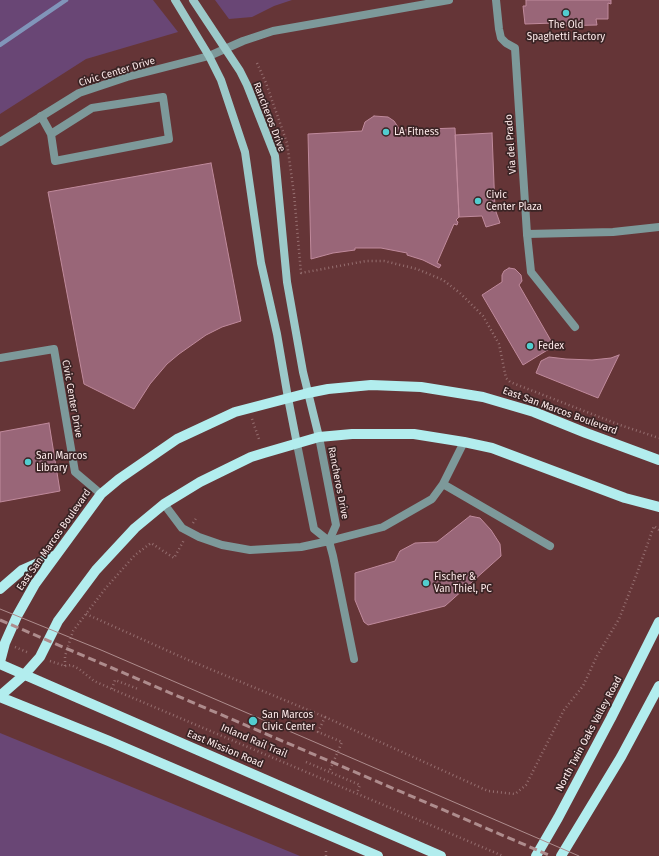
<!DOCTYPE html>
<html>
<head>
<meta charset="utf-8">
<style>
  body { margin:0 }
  canvas { display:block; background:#653537 }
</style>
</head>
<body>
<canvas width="659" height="856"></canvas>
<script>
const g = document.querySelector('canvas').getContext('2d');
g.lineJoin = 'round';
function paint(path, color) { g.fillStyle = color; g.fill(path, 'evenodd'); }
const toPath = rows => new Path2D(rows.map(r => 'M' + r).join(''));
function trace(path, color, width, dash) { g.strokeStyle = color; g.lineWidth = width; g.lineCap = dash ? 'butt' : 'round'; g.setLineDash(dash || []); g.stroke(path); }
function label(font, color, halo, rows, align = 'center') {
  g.font = font + ' "Fira Sans",sans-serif'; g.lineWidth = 3.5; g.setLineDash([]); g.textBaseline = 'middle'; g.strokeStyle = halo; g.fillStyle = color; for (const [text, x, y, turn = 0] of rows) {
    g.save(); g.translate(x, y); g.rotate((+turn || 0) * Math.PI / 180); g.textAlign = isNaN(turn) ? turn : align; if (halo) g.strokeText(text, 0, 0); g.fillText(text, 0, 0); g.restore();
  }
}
paint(toPath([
  [0,0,153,0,178,32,86,59,0,114],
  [215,0,292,0,274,6,252,17,229,19],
  [0,733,300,856,0,856]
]), '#694675');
trace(toPath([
  [0,45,66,0]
]), '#8195ba', 4.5);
const building = toPath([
  [526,0,611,0,611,4,608,3,608,19,596,19,597,25,554,26,554,23,525,24,523,6,526,6,526,0],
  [374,116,388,117,394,121,400,130,455,128,459,217,456,220,458,222,457,225,454,224,437,263,441,265,439,268,423,260,407,255,407,253,381,248,355,248,355,250,333,253,311,259,308,134,362,131,365,122,374,116],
  [492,133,495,209,500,223,486,227,482,216,459,217,455,135,492,133],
  [211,163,241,321,222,327,206,335,179,354,167,364,150,384,134,409,84,384,48,192,211,163],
  [509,268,515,269,521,275,522,281,519,285,554,346,523,365,482,295,502,282,502,275,504,271,509,268],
  [619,355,598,398,536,373,541,361,549,357,566,359,592,360,611,358,619,355],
  [49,423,60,491,0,502,0,432,49,423],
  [470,516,480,518,491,530,500,544,501,556,445,606,368,625,364,622,355,600,355,573,395,561,400,551,415,543,437,542,470,516]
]);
paint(building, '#996678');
trace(building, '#c08a9c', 1);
trace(toPath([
  [257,63,266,83,287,143,294,194,301,273,366,261,384,261,417,269,443,280,460,293,483,316,499,344,506,378,510,382,620,425,659,438],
  [252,419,259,439],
  [193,523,197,517],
  [86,614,186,659,325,717,318,732,342,742,329,772],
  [15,647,29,653],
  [50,661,65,666,71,665,79,669,94,681,112,689,503,856],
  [65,666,65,656,73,631,105,589,135,555,151,543,174,558,184,540],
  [112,689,115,680,138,689],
  [325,717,488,791,515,794,526,785,564,710,583,686,597,656,619,619,636,576,654,526,659,530],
  [306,762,360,785,357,793],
  [326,856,326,849]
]), '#956e6f', 2.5, [1, 3]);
trace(toPath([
  [41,116,51,134,55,161,169,139,163,97,92,108,51,134],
  [527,234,531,272,575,327],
  [443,484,550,546],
  [164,504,182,528,199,537,222,545,250,550,301,547,329,541,383,527,432,499,443,484,464,442],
  [329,541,333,556,354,659]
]), '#7d999a', 8);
trace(toPath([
  [496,0,499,29,501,38,506,43,515,48,527,234,613,232,659,227],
  [0,142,79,93,127,77,209,56,243,41,273,31,449,0],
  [0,358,54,349,75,472,101,494]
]), '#7d999a', 8);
trace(toPath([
  [297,444,314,529,329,541,336,525,319,437]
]), '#7d999a', 8);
trace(toPath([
  [175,0,209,56,221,80,245,152,261,263,277,334,288,398,297,444],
  [193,0,240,71,247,85,275,156,287,282,303,372,319,437]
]), '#9cc9c9', 8);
trace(toPath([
  [0,589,22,570,56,555],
  [0,662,5,643,17,616,35,584,101,494,119,479,177,439,235,412,308,393,328,389,371,385,421,387,483,397,534,412,586,433,659,460],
  [0,664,441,856],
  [0,696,24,675,40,657,58,621,96,570,135,528,164,504,200,482,251,457,264,453,319,437,352,434,414,434,464,442,492,448,625,498,659,507],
  [0,697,109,741,378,856],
  [536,856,558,818,611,718,659,622],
  [561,856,621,757,659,686]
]), '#b2edee', 10);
trace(toPath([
  [0,609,101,650,579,856]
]), '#ae8c8d', 1);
trace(toPath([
  [0,620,551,856]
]), '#ae8c8d', 3, [8, 4]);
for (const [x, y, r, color] of [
  [566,13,4,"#52cdcf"],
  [386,132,4,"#52cdcf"],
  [478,201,4,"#52cdcf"],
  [530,346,4,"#52cdcf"],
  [28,462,4,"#52cdcf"],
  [426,583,4,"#52cdcf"],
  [253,721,5,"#52cdcf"]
]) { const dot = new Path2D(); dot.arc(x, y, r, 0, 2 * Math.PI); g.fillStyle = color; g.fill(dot); trace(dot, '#3b2425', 1.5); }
label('10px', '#feebeb', '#3b2425', [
  ["The Old",566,25,"center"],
  ["Spaghetti Factory",566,37,"center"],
  ["LA Fitness",394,132],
  ["Civic",486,195],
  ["Center Plaza",486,207],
  ["Fedex",538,346],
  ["San Marcos",36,456],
  ["Library",36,468],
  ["Fischer &",434,577],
  ["Van Thiel, PC",434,589],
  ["San Marcos",262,715],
  ["Civic Center",262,727]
], 'left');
label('10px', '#feebeb', '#3b2425', [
  ["Civic Center Drive",117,72,-17],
  ["Rancheros Drive",269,117,69],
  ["Via del Prado",511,144,-94],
  ["Civic Center Drive",72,399,80],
  ["East San Marcos Boulevard",560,411,20],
  ["Rancheros Drive",338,483,79],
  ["East San Marcos Boulevard",54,540,-55],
  ["North Twin Oaks Valley Road",589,734,-62],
  ["Inland Rail Trail",254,741,23],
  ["East Mission Road",225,749,23]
]);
</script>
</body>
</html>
